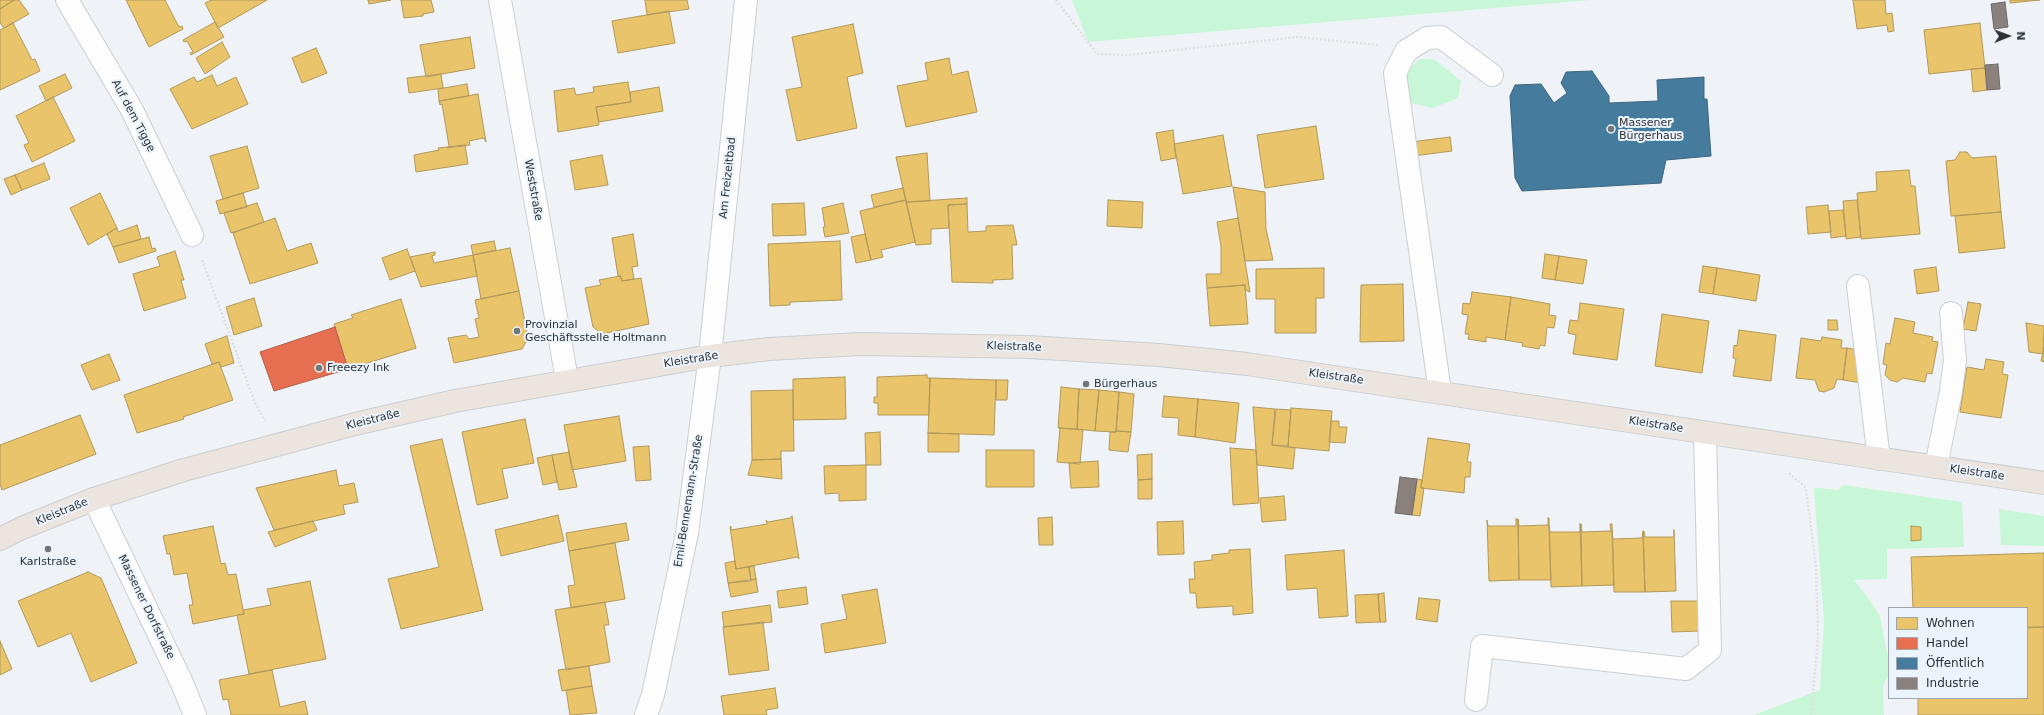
<!DOCTYPE html>
<html>
<head>
<meta charset="utf-8">
<style>
  body { margin:0 }
  #map { position:relative; width:2044px; height:715px; overflow:hidden; background:#eff3f8; font-family:"DejaVu Sans",sans-serif }
  canvas { display:block }
  .legend { position:absolute; left:1888px; top:607px; width:140px; height:92px; box-sizing:border-box; background:#ebf3fc; border:1px solid #a0a6ac; margin:0; padding:5px 7px; list-style:none; font-size:12px; color:#2f3235 }
  .legend li { display:flex; align-items:center; gap:8px; height:20px }
  .legend b { width:20px; border:1px solid #a0a6ac }
  .north { position:absolute; left:1988px; top:16px; width:40px; height:40px; -webkit-text-stroke:3px #ebf3fc; paint-order:stroke; rotate:89deg; font-size:11px; font-weight:700; line-height:16px; text-align:center; color:#2f3235 }
  .north::after { content:''; display:block; margin:auto; width:14px; height:18px; background:#2f3235; clip-path:polygon(50% 0,100% 100%,50% 72%,0 100%) }
</style>
</head>
<body>
<div id="map">
<canvas width="2044" height="715"></canvas>
<ul class="legend">
<li><b style="height:11px;background:#e9c46a"></b>Wohnen</li>
<li><b style="height:11px;background:#e76f51"></b>Handel</li>
<li><b style="height:11px;background:#457b9d"></b>Öffentlich</li>
<li><b style="height:11px;background:#8a817c"></b>Industrie</li>
</ul>
<div class="north">N</div>
</div>
<script>
const g = document.querySelector('canvas').getContext('2d');
g.lineJoin = 'round';
function paint(path, color) { g.fillStyle = color; g.fill(path, 'evenodd'); }
const toPath = rows => new Path2D(rows.map(r => 'M' + r).join(''));
function trace(path, color, width, dash) { g.strokeStyle = color; g.lineWidth = width; g.lineCap = dash ? 'butt' : 'round'; g.setLineDash(dash || []); g.stroke(path); }
function label(font, color, halo, rows, align = 'center') {
  g.font = font + ' "DejaVu Sans",sans-serif'; g.lineWidth = 4; g.setLineDash([]); g.textBaseline = 'middle'; g.strokeStyle = halo; g.fillStyle = color; for (const [text, x, y, turn = 0] of rows) {
    g.save(); g.translate(x, y); g.rotate((+turn || 0) * Math.PI / 180); g.textAlign = isNaN(turn) ? turn : align; if (halo) g.strokeText(text, 0, 0); g.fillText(text, 0, 0); g.restore();
  }
}
paint(toPath([
  [1072,0,1591,0,1088,42],
  [1419,59,1434,59,1461,81,1458,98,1433,108,1407,102,1406,73],
  [1843,485,1962,502,1964,547,1887,549,1887,579,1854,580,1866,595,1880,616,1889,663,1889,675,1883,686,1884,715,1754,715,1820,690,1824,621,1814,490,1815,488,1819,488,1838,490],
  [1999,509,2044,516,2044,546,2001,545]
]), '#c8f7d8');
const homes = toPath([
  [0,0,14,0,0,9,0,0],
  [14,0,19,0,29,14,4,28,0,23,0,9,14,0],
  [126,0,165,0,179,27,182,26,183,29,149,47,126,0],
  [211,0,267,0,218,28,205,3,211,0],
  [368,0,391,0,369,4,368,0],
  [401,0,431,0,434,12,423,14,423,16,404,18,401,0],
  [645,0,687,0,689,9,647,15,645,0],
  [1853,0,1885,0,1886,14,1892,13,1894,31,1888,32,1887,25,1857,29,1853,0],
  [2010,0,2040,0,2010,3,2010,0],
  [669,11,675,43,618,53,612,21,669,11],
  [215,22,224,37,191,55,190,53,193,52,187,41,184,42,183,40,215,22],
  [13,23,32,60,35,59,40,71,0,90,0,30,13,23],
  [1980,23,1985,68,1929,74,1924,30,1980,23],
  [853,24,863,73,847,77,857,128,797,141,786,90,802,87,792,37,853,24],
  [470,37,475,68,426,77,420,45,470,37],
  [222,42,230,57,205,74,196,58,222,42],
  [316,48,327,73,302,83,292,58,316,48],
  [949,58,952,75,968,71,977,112,906,127,897,86,928,80,925,63,949,58],
  [1985,68,1987,90,1973,92,1971,69,1985,68],
  [65,74,72,88,46,101,39,86,65,74],
  [441,74,443,88,409,93,407,78,441,74],
  [212,75,217,86,236,77,248,104,192,129,170,89,194,77,197,82,212,75],
  [628,82,631,102,596,107,599,125,558,132,554,91,574,88,576,95,594,92,593,87,628,82],
  [467,84,469,96,439,101,438,89,467,84],
  [659,87,663,111,599,122,596,107,631,102,630,92,659,87],
  [478,94,486,142,484,138,469,141,470,145,447,148,449,146,442,104,440,105,439,101,478,94],
  [53,97,75,141,32,162,24,145,29,143,16,116,53,97],
  [1316,126,1324,179,1265,188,1257,135,1316,126],
  [1173,130,1176,158,1161,161,1156,133,1173,130],
  [1223,135,1232,186,1183,194,1174,144,1223,135],
  [1450,137,1452,151,1413,156,1411,142,1450,137],
  [465,145,468,164,416,172,414,155,439,150,438,148,465,145],
  [247,146,259,188,223,199,210,156,247,146],
  [1960,152,1967,152,1972,158,1996,156,2001,212,1951,216,1946,161,1955,160,1960,152],
  [927,153,930,201,906,202,896,157,927,153],
  [602,155,608,185,575,190,570,161,602,155],
  [44,163,50,179,22,190,15,175,44,163],
  [1909,170,1911,186,1915,186,1920,234,1861,239,1857,193,1877,191,1876,172,1909,170],
  [15,175,22,190,11,195,4,179,15,175],
  [1233,187,1265,192,1266,229,1273,260,1245,261,1233,187],
  [903,188,906,200,874,207,871,195,903,188],
  [100,193,117,228,88,245,70,208,100,193],
  [243,193,247,207,220,214,216,201,243,193],
  [967,198,967,204,948,205,949,228,931,229,931,244,916,245,906,202,967,198],
  [906,200,915,242,881,250,883,257,871,260,860,211,906,200],
  [1108,200,1143,202,1142,228,1107,226,1108,200],
  [1857,200,1861,237,1846,239,1843,201,1857,200],
  [257,203,264,222,231,233,224,213,257,203],
  [804,203,806,235,773,236,772,204,804,203],
  [843,203,849,233,825,237,823,227,825,227,822,208,843,203],
  [967,204,968,232,986,231,986,226,1013,225,1017,245,1012,245,1013,279,993,280,993,283,952,282,948,205,967,204],
  [1828,205,1831,232,1808,234,1806,207,1828,205],
  [1843,210,1846,236,1831,238,1829,211,1843,210],
  [2001,212,2005,248,1959,253,1955,216,2001,212],
  [275,218,287,251,311,243,318,263,250,284,233,233,275,218],
  [1238,218,1250,292,1245,290,1245,285,1207,288,1206,274,1221,274,1221,246,1217,222,1238,218],
  [137,225,141,239,113,247,107,234,117,228,118,232,137,225],
  [633,234,638,266,632,267,634,279,622,281,620,276,618,276,612,238,633,234],
  [865,234,871,260,856,263,851,237,865,234],
  [149,237,152,249,155,248,156,251,119,263,113,247,149,237],
  [494,241,496,250,473,255,471,245,494,241],
  [840,241,842,300,790,302,790,305,770,306,768,244,840,241],
  [510,248,519,291,481,299,473,255,510,248],
  [407,249,415,271,390,280,382,258,407,249],
  [175,251,184,280,181,280,186,298,144,311,133,274,160,266,157,257,175,251],
  [435,252,435,255,432,256,434,263,473,255,477,276,421,287,410,257,435,252],
  [1545,254,1559,256,1555,280,1542,278,1545,254],
  [1559,256,1587,260,1583,284,1555,280,1559,256],
  [1703,266,1717,268,1713,294,1699,292,1703,266],
  [1936,267,1939,291,1917,294,1914,270,1936,267],
  [1324,268,1324,298,1316,298,1316,333,1275,333,1275,299,1256,299,1256,269,1324,268],
  [1717,268,1760,275,1756,301,1713,294,1717,268],
  [620,276,622,281,641,278,649,324,602,334,593,327,585,288,601,285,599,280,620,276],
  [1403,284,1404,341,1360,342,1361,285,1403,284],
  [1245,285,1248,324,1210,326,1207,288,1245,285],
  [519,291,528,338,522,349,454,363,448,338,466,335,469,339,479,337,475,319,479,318,475,300,519,291],
  [1472,292,1511,297,1505,340,1486,337,1486,342,1468,339,1469,334,1465,334,1468,315,1462,314,1463,303,1470,304,1472,292],
  [1511,297,1550,304,1549,315,1556,316,1554,328,1547,327,1545,346,1540,345,1539,349,1522,346,1523,343,1505,340,1511,297],
  [254,298,262,326,234,335,226,307,254,298],
  [401,299,416,348,348,369,334,324,353,318,351,315,401,299],
  [1968,302,1981,304,1976,331,1963,329,1968,302],
  [1580,303,1624,309,1617,360,1573,354,1576,335,1568,333,1570,320,1578,321,1580,303],
  [1662,314,1709,321,1702,373,1655,366,1662,314],
  [1895,318,1915,322,1913,333,1933,337,1932,341,1938,342,1932,374,1927,373,1925,382,1903,378,1897,382,1890,380,1885,375,1887,365,1883,364,1886,343,1890,344,1895,318],
  [1828,320,1837,320,1838,330,1828,330,1828,320],
  [2026,323,2044,326,2043,354,2029,352,2026,323],
  [1739,330,1776,335,1771,381,1733,376,1736,359,1733,358,1734,345,1737,346,1739,330],
  [227,336,234,363,221,367,219,362,212,364,205,344,227,336],
  [1822,337,1842,340,1841,348,1847,348,1843,380,1837,379,1834,388,1824,392,1819,391,1815,380,1796,378,1801,338,1821,341,1822,337],
  [2044,347,2044,362,2041,361,2044,347],
  [1847,348,1859,350,1862,383,1843,380,1847,348],
  [109,354,120,380,92,390,81,365,109,354],
  [1986,359,2004,362,2002,374,2008,375,2001,418,1960,412,1967,367,1984,370,1986,359],
  [219,362,233,400,183,417,184,419,137,433,124,395,219,362],
  [927,375,927,378,930,378,929,415,878,415,878,403,874,403,874,397,877,397,877,377,927,375],
  [845,377,846,419,793,420,793,379,845,377],
  [930,378,996,380,994,435,928,433,930,378],
  [996,380,1008,380,1007,400,996,400,996,380],
  [1061,387,1079,389,1077,429,1058,428,1061,387],
  [1079,389,1099,390,1095,431,1077,429,1079,389],
  [793,390,794,451,781,451,781,459,752,460,751,391,793,390],
  [1099,390,1119,392,1116,432,1095,431,1099,390],
  [1119,392,1134,394,1131,432,1116,431,1119,392],
  [1164,396,1198,399,1195,437,1178,435,1179,418,1162,417,1164,396],
  [1198,399,1239,403,1235,443,1195,437,1198,399],
  [1253,407,1275,409,1272,445,1295,448,1293,469,1257,465,1253,407],
  [1291,408,1332,411,1329,451,1288,447,1291,408],
  [1276,409,1291,410,1288,446,1272,445,1276,409],
  [80,415,96,454,2,490,0,484,0,445,80,415],
  [619,416,626,461,572,470,564,425,619,416],
  [525,419,534,463,502,469,508,498,477,505,462,432,525,419],
  [1331,421,1339,421,1339,427,1347,427,1345,443,1329,442,1331,421],
  [1060,428,1083,430,1080,464,1057,462,1060,428],
  [1116,431,1131,432,1128,452,1109,450,1110,432,1116,432,1116,431],
  [880,432,881,465,866,465,865,433,880,432],
  [928,433,959,434,959,452,928,452,928,433],
  [1428,438,1470,444,1467,462,1471,462,1470,477,1465,477,1464,493,1421,488,1428,438],
  [442,439,483,610,401,629,388,579,439,567,410,446,442,439],
  [649,446,651,480,636,481,633,447,649,446],
  [1230,448,1256,450,1259,503,1233,505,1230,448],
  [986,450,1034,450,1034,487,986,487,986,450],
  [569,452,577,487,559,490,552,455,569,452],
  [1152,454,1152,479,1138,480,1137,455,1152,454],
  [552,455,557,482,543,485,537,458,552,455],
  [781,459,782,479,748,475,752,460,781,459],
  [1098,461,1099,487,1071,488,1069,463,1098,461],
  [866,465,866,500,839,501,839,493,825,494,824,466,866,465],
  [336,470,339,486,354,483,358,502,343,505,345,514,274,530,256,488,336,470],
  [1152,479,1152,499,1138,499,1138,480,1152,479],
  [1417,479,1422,480,1421,488,1424,488,1420,516,1412,515,1417,479],
  [1284,496,1286,520,1262,522,1260,498,1284,496],
  [558,515,564,541,501,556,495,530,558,515],
  [792,516,799,559,797,557,736,569,730,527,731,526,731,530,767,524,766,520,768,522,790,518,792,516],
  [1052,517,1053,545,1039,545,1038,518,1052,517],
  [1548,518,1549,518,1551,580,1519,580,1518,519,1519,526,1548,525,1548,518],
  [1516,519,1518,519,1519,580,1489,581,1487,520,1488,526,1516,526,1516,519],
  [313,521,317,530,275,547,268,532,313,521],
  [1183,521,1184,554,1158,555,1157,522,1183,521],
  [626,523,629,540,569,551,566,533,626,523],
  [1580,524,1582,586,1551,587,1549,525,1550,532,1580,532,1580,524],
  [1581,524,1582,532,1611,531,1610,524,1612,524,1614,585,1582,586,1581,524],
  [213,526,221,564,225,563,228,575,236,574,244,614,193,624,189,605,193,605,187,573,174,575,170,554,167,554,163,536,213,526],
  [1911,526,1921,527,1921,540,1911,541,1911,526],
  [1674,530,1676,591,1645,592,1643,531,1644,531,1645,537,1674,537,1674,530],
  [1612,531,1613,539,1642,538,1643,531,1645,592,1614,592,1612,531],
  [615,543,625,599,571,608,568,586,575,585,569,551,615,543],
  [1250,549,1253,613,1233,615,1233,606,1197,608,1196,593,1190,593,1189,579,1195,579,1194,562,1212,560,1212,555,1229,553,1229,550,1250,549],
  [1344,550,1348,616,1319,618,1317,588,1287,590,1285,555,1344,550],
  [2044,553,2044,627,2027,627,2027,608,1913,608,1911,557,2044,553],
  [735,561,736,569,749,567,751,581,728,583,725,563,735,561],
  [754,566,756,579,751,580,749,567,754,566],
  [88,572,101,578,137,663,91,682,71,633,38,647,18,601,88,572],
  [756,579,758,592,731,597,728,583,756,579],
  [310,581,326,659,249,674,237,615,244,614,243,610,271,605,267,589,310,581],
  [806,587,808,604,779,608,777,591,806,587],
  [877,589,886,643,825,653,821,624,847,619,842,595,877,589],
  [1384,593,1386,622,1380,622,1378,594,1384,593],
  [1378,594,1380,622,1356,623,1355,595,1378,594],
  [1419,598,1440,600,1437,622,1416,619,1419,598],
  [1671,601,1700,601,1700,631,1672,632,1671,601],
  [605,602,609,625,604,625,610,662,566,670,555,610,605,602],
  [770,605,772,622,724,627,722,612,770,605],
  [763,622,769,670,729,675,723,627,763,622],
  [2044,627,2044,715,1918,715,1918,698,2027,698,2027,628,2044,627],
  [0,641,12,669,0,675,0,641],
  [589,666,592,686,562,691,558,670,589,666],
  [272,670,280,707,305,701,308,715,231,715,228,699,223,700,219,680,272,670],
  [592,686,597,713,570,715,566,690,592,686],
  [775,688,778,708,766,710,767,715,724,715,721,696,775,688]
]);
paint(homes, '#e9c46a');
trace(homes, '#b1985a', 1);
const shops = toPath([
  [335,327,348,369,274,391,260,352,335,327]
]);
paint(shops, '#e76f51');
trace(shops, '#b05d49', 1);
const public = toPath([
  [1592,71,1609,96,1609,103,1658,101,1657,80,1704,77,1704,99,1707,99,1711,156,1666,160,1661,183,1522,191,1515,178,1510,96,1515,85,1541,84,1554,103,1567,93,1561,83,1566,72,1592,71]
]);
paint(public, '#457b9d');
trace(public, '#3e657e', 1);
const industry = toPath([
  [2005,2,2008,27,1994,29,1991,4,2005,2],
  [1998,64,2000,89,1987,90,1985,65,1998,64],
  [1400,477,1417,479,1412,515,1395,513,1400,477]
]);
paint(industry, '#8a817c');
trace(industry, '#6f6967', 1);
const minor = toPath([
  [67,0,132,110,192,235],
  [500,0,567,380],
  [1858,286,1879,459],
  [1440,392,1395,73,1406,51,1427,38,1441,37,1492,75],
  [1936,467,1951,391,1955,360,1951,313],
  [94,499,182,683,195,715],
  [1476,700,1482,646,1686,669,1710,650,1705,433],
  [646,715,653,695,687,533,710,356,746,0]
]);
const major = toPath([
  [0,539,22,528,94,499,184,470,355,424,455,401,710,356,769,349,860,344,1028,347,1159,355,1247,364,2044,483]
]);
trace(minor, '#cbced2', 24);
trace(major, '#ccced0', 24);
trace(toPath([
  [1056,0,1097,54,1128,55,1298,37,1378,45],
  [202,260,255,403,265,421],
  [1789,473,1806,488,1816,567,1818,637,1811,715]
]), '#dfdfe1', 2.5, [2, 2]);
trace(minor, '#fdfdfe', 22);
trace(major, '#ebe4df', 22);
for (const [x, y, r, color] of [
  [1611,129,4,"#727679"],
  [517,331,4,"#727679"],
  [319,368,4,"#727679"],
  [1086,384,4,"#727679"],
  [48,549,4,"#727679"]
]) { const dot = new Path2D(); dot.arc(x, y, r, 0, 2 * Math.PI); g.fillStyle = color; g.fill(dot); trace(dot, '#ebf3fc', 1.5); }
label('11px', '#2f3235', '#ebf3fc', [
  ["Auf dem Tigge",133,116,62],
  ["Am Freizeitbad",728,178,-84],
  ["Weststraße",533,190,80],
  ["Kleistraße",1014,347,2],
  ["Kleistraße",691,360,-9],
  ["Kleistraße",1336,377,8],
  ["Kleistraße",373,420,-14],
  ["Kleistraße",1656,425,9],
  ["Kleistraße",1977,473,8],
  ["Emil-Bennemann-Straße",689,501,-81],
  ["Kleistraße",62,512,-22],
  ["Massener Dorfstraße",146,607,64]
]);
label('11px', '#2f3235', '#ebf3fc', [
  ["Massener",1619,123],
  ["Bürgerhaus",1619,136],
  ["Provinzial",525,325],
  ["Geschäftsstelle Holtmann",525,338],
  ["Freeezy Ink",327,368],
  ["Bürgerhaus",1094,384],
  ["Karlstraße",48,562,"center"]
], 'left');
</script>
</body>
</html>
